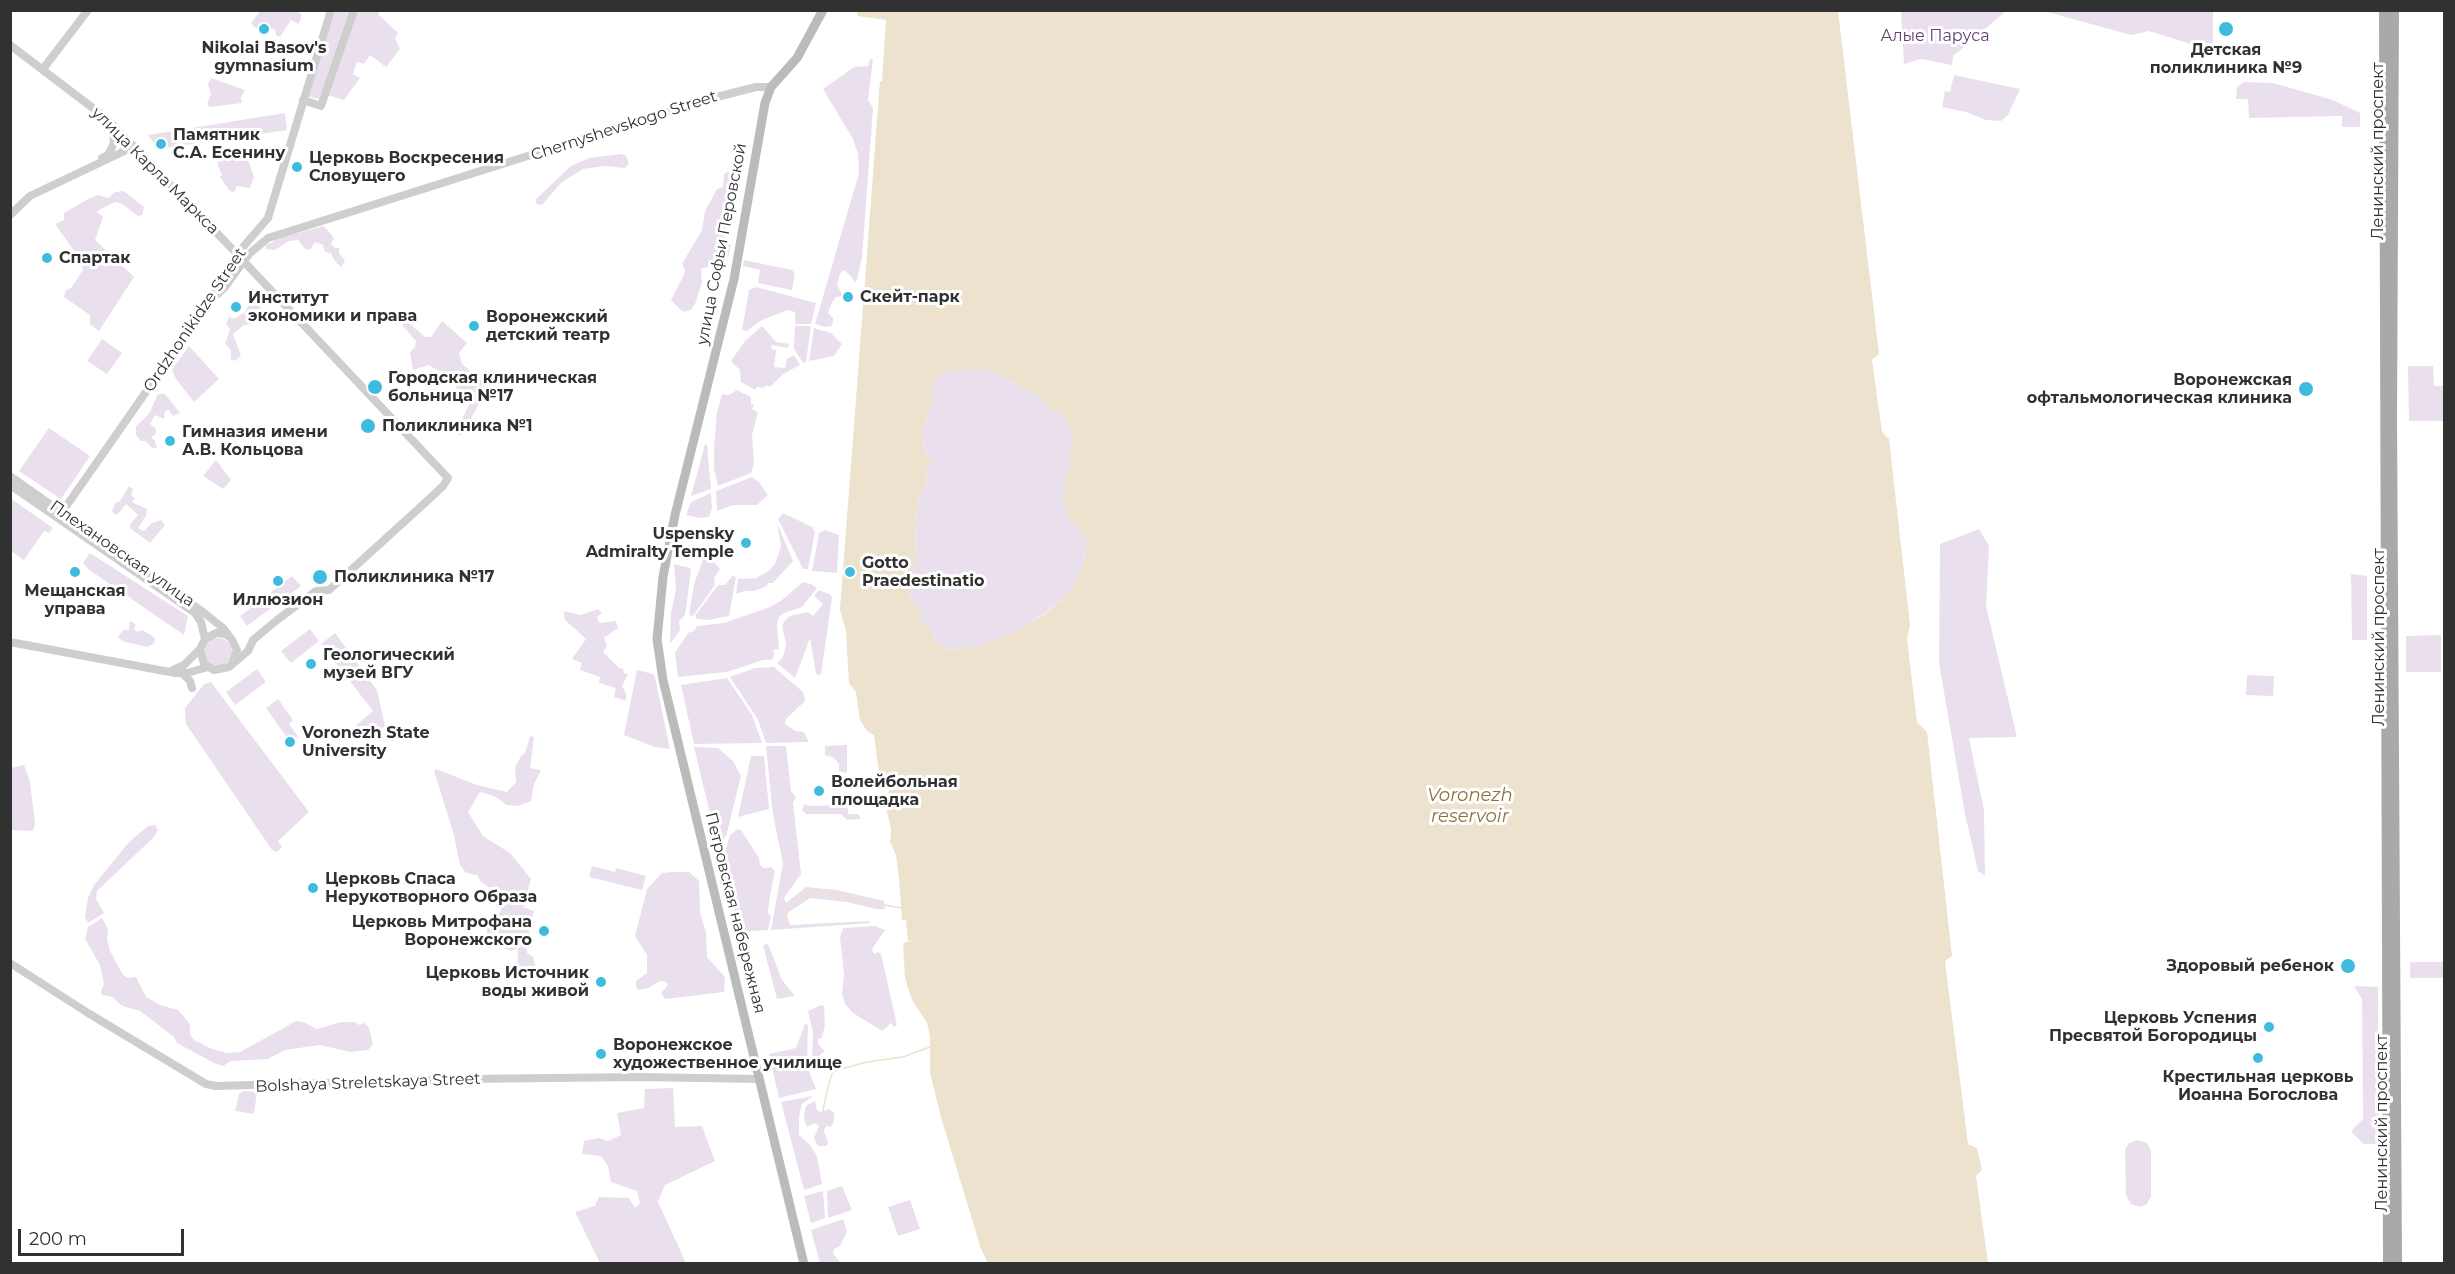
<!DOCTYPE html>
<html>
<head>
<meta charset="utf-8">
<style>
  body { margin:0 }
  #map { position:relative; width:2455px; height:1274px; overflow:hidden; background:#fff; font-family:Montserrat,sans-serif }
  canvas { display:block }
  .frame { position:absolute; inset:0; border:12px solid #313131; pointer-events:none }
  .scale { position:absolute; left:18px; top:1229px; width:166px; height:27px; box-sizing:border-box; border:3px solid #313131; border-top:0; padding-left:8px; font-size:18px; line-height:21px; white-space:nowrap; color:#313131; -webkit-text-stroke:4px #fff; paint-order:stroke }
</style>
</head>
<body>
<div id="map">
<canvas width="2455" height="1274"></canvas>
<div class="frame"></div>
<div class="scale">200 m</div>
</div>
<script>
const g = document.querySelector('canvas').getContext('2d');
g.lineJoin = 'round';
function paint(path, color) { g.fillStyle = color; g.fill(path, 'evenodd'); }
const toPath = rows => new Path2D(rows.map(r => 'M' + r).join(''));
function trace(path, color, width, dash) { g.strokeStyle = color; g.lineWidth = width; g.lineCap = dash ? 'butt' : 'round'; g.setLineDash(dash || []); g.stroke(path); }
function label(font, color, halo, rows, align = 'center') {
  g.font = font + ' Montserrat,sans-serif'; g.lineWidth = 6; g.setLineDash([]); g.textBaseline = 'middle'; g.strokeStyle = halo; g.fillStyle = color; for (const [text, x, y, turn = 0] of rows) {
    g.save(); g.translate(x, y); g.rotate((+turn || 0) * Math.PI / 180); g.textAlign = isNaN(turn) ? turn : align; if (halo) g.strokeText(text, 0, 0); g.fillText(text, 0, 0); g.restore();
  }
}
paint(toPath([
  [261,10,297,11,301,14,301,20,298,24,291,20,280,37,276,35,275,30,264,25,261,29,254,27,251,23],
  [335,11,352,11,321,100,308,96],
  [356,11,380,11,378,14,398,33,395,38,400,49,386,67,370,55,364,64,357,62,353,74,360,78,344,100,327,95],
  [1901,11,1901,10,2006,11,1953,56,1952,65,1921,59,1904,64],
  [2044,11,2213,11,2213,51,2149,31,2131,35],
  [870,59,873,59,868,100,873,108,862,258,856,283,845,270,840,273,837,285,843,296,836,297,832,302,828,313,833,318,833,322,831,326,825,327,815,324,859,173,858,154,853,139,823,89,854,67,868,66],
  [1954,75,2020,89,2008,115,2001,121,1986,120,1966,112,1942,107,1945,91,1950,92],
  [211,78,245,90,241,97,242,103,210,107,207,104,211,94,208,84],
  [2244,82,2273,83,2333,100,2360,113,2360,127,2342,127,2342,116,2249,118,2248,99,2236,99,2237,87],
  [285,113,287,130,158,149,148,135],
  [621,154,626,156,629,163,625,168,604,166,583,169,562,182,542,205,536,204,536,199,571,166,589,158],
  [235,156,246,158,249,162,254,177,250,188,237,186,234,192,230,191,220,177,222,175,217,163,225,158],
  [727,172,731,173,730,196,737,212,729,212,724,242,731,245,728,257,717,264,701,269,702,283,695,304,691,310,683,312,671,300,684,275,685,270,682,264,702,230,705,211,717,189,723,187,724,174],
  [124,191,144,207,142,215,138,216,122,204,115,202,99,210,97,212,103,217,95,240,134,277,99,331,90,324,90,315,64,297,66,290,71,288,83,270,80,259,55,224,64,220,64,213,88,199,98,195,108,198,115,192],
  [324,226,334,238,331,244,335,248,339,248,339,253,345,261,341,267,334,260,331,253,325,252,323,245,315,242,310,250,305,249,298,240,289,241,275,250,266,249,266,245,273,242,275,239],
  [744,260,792,270,795,274,792,290,758,283,760,270,743,266],
  [756,287,816,303,811,324,795,324,795,312,787,310,760,321,747,331,742,330,749,290],
  [252,298,261,307,253,324,244,325,233,334,241,355,235,361,231,359,231,350,225,344,230,329,226,324,229,317,234,319,245,312],
  [403,321,408,322,425,337,431,337,442,321,467,343,459,353,462,364,486,384,480,402,462,435,458,435,456,431,470,403,442,372,428,365,413,370,410,352,415,347,416,341,402,325],
  [762,326,776,342,789,344,788,348,772,345,771,349,776,350,774,367,785,368,787,359,794,355,800,365,783,374,770,387,766,385,764,388,757,387,755,390,741,382,740,370,731,361,745,341],
  [795,326,811,326,806,362,803,363,794,349],
  [814,328,831,333,842,344,834,356,809,361],
  [102,339,122,353,107,374,87,361],
  [189,346,219,379,194,402,176,379,172,370],
  [2408,366,2433,366,2434,386,2444,386,2444,421,2409,421],
  [953,370,990,370,1040,397,1047,407,1061,414,1073,432,1069,453,1071,466,1065,479,1069,517,1088,541,1082,569,1067,595,1044,614,1021,629,977,647,946,649,935,641,930,627,920,621,922,615,910,597,906,583,907,574,916,558,915,523,919,498,925,488,927,470,932,464,924,448,922,431,933,398,929,390,938,375],
  [737,390,751,397,751,404,754,405,752,409,758,412,752,435,754,464,751,473,718,486,714,470,714,447,717,412,722,394,729,395],
  [158,394,165,394,180,413,173,416,169,410,165,411,164,419,155,415,150,424,156,429,156,434,151,437,155,441,157,448,152,448,146,441,141,441,136,435,136,426,149,414],
  [49,428,90,456,61,499,19,471],
  [705,444,707,445,711,489,691,496],
  [216,460,231,480,223,489,203,476],
  [752,477,759,482,768,495,757,505,733,505,717,511,716,491],
  [129,486,133,489,131,495,135,499,132,502,147,509,146,516,138,528,144,531,152,523,161,520,165,525,150,543,130,528,131,523,138,515,126,504,117,515,112,512,115,503,120,501],
  [711,493,712,508,709,517,700,518,686,515,691,502],
  [10,498,53,528,49,533,44,531,24,560,11,551],
  [783,513,812,527,815,532,808,569,803,569,778,519],
  [777,523,793,561,773,583,768,583,767,586,755,591,745,591,736,594,738,579,756,578,769,571,775,564,781,546],
  [1979,529,1989,546,1986,606,2017,737,1969,738,1984,810,1985,876,1978,871,1965,814,1939,663,1940,544],
  [825,530,839,535,837,573,812,571,819,533],
  [709,543,711,558,720,569,714,578,715,585,693,616,689,615,694,584],
  [90,553,188,616,184,635,88,569,83,563],
  [674,564,690,568,691,571,685,615,679,621,680,630,670,644,671,613,676,589],
  [2351,574,2367,576,2367,640,2352,640],
  [292,576,301,586,247,626,240,616],
  [732,576,736,577,729,616,708,620,697,619,695,616,718,585,725,585],
  [803,582,811,584,817,588,802,607,784,613,779,617,777,623,779,650,775,649,773,652,775,654,772,660,763,660,727,672,678,677,675,653,688,633,694,631,697,626,724,623,770,607,782,600],
  [819,590,831,595,832,598,821,674,818,675,816,673,810,638,795,678,777,663,783,657,786,644,782,625,788,617,793,615,808,612,813,616,823,604,814,596],
  [598,609,602,613,597,617,599,623,616,621,618,628,604,638,607,646,603,652,619,668,624,669,623,673,628,674,622,686,626,693,626,701,614,697,616,688,599,683,600,677,580,670,582,663,572,659,586,639,565,620,564,611,581,615],
  [131,621,136,625,134,629,137,632,142,630,151,635,155,638,154,644,147,647,122,641,118,637,123,630,129,630,129,624],
  [310,629,319,641,291,663,281,651],
  [335,633,377,690,385,726,365,742,354,727,373,711,321,644],
  [2441,635,2441,672,2406,672,2406,636],
  '204 652a14 14 0 1 1 28 0a14 14 0 1 1-28 0Z',
  [774,667,803,692,805,699,804,702,786,719,785,724,795,731,804,732,809,742,766,743,758,720,730,677,755,668],
  [257,669,266,682,235,705,226,692],
  [637,670,653,674,655,677,670,749,655,747,624,735],
  [2247,675,2274,676,2273,696,2246,695],
  [727,678,752,715,762,743,694,744,681,685],
  [211,682,309,812,278,841,282,847,277,852,272,850,186,724,185,708,204,684],
  [278,699,293,720,289,724,298,736,290,742,266,708],
  [530,736,534,737,530,768,541,770,534,784,531,801,518,806,507,805,494,796,480,792,468,812,483,836,510,853,531,879,523,907,534,911,526,946,527,953,533,957,535,965,532,976,522,977,517,970,518,948,511,951,503,948,494,937,487,935,487,926,501,911,498,893,481,882,477,875,466,873,460,865,454,835,434,771,436,769,477,785,507,792,516,782,515,767,521,756,525,753],
  [847,745,847,773,846,773,839,771,839,764,833,757,825,755,825,746],
  [766,746,786,746,791,791,796,797,793,803,801,874,784,898,786,903,806,887,837,890,884,901,885,909,876,909,847,902,810,898,789,912,787,915,790,925,869,921,870,923,771,930,783,863,773,815],
  [694,747,718,748,733,761,741,776,727,833,719,851],
  [751,756,764,756,769,809,738,817],
  [24,765,30,782,35,823,33,831,11,830,11,768],
  [848,801,848,814,859,814,860,819,847,820,841,814,806,814,802,810,804,804,810,806,839,805],
  [155,825,158,830,154,837,97,891,96,899,104,913,88,923,85,917,88,898,94,885,129,842,148,826],
  [738,829,741,830,759,858,760,865,764,868,771,867,775,871,769,902,768,913,771,916,768,930,739,932,722,862,730,835],
  [592,866,615,872,616,868,646,876,642,890,589,877],
  [672,872,689,872,699,881,700,912,706,933,707,957,725,977,724,992,665,999,661,993,668,985,666,982,660,981,648,988,638,990,636,986,636,981,647,973,647,955,635,936,647,889,662,873],
  [102,918,108,929,107,938,110,951,123,975,128,978,136,977,146,997,160,1005,178,1010,190,1024,190,1034,194,1040,212,1049,228,1053,240,1052,296,1021,303,1022,317,1029,341,1022,355,1022,359,1025,365,1023,369,1028,373,1044,368,1050,350,1052,320,1045,285,1050,268,1059,231,1061,223,1066,214,1063,177,1043,174,1037,140,1011,122,1006,112,997,102,995,101,991,104,984,100,965,85,939,88,927],
  [875,926,885,930,872,949,874,954,878,952,881,954,897,1025,894,1027,891,1023,882,1031,853,1013,845,1004,842,994,844,975,840,937,843,928],
  [768,944,782,980,795,996,777,999,763,945],
  [2410,962,2444,962,2444,978,2410,978],
  [2354,986,2378,987,2379,1144,2363,1144,2351,1131,2363,1119,2362,999],
  [821,1005,824,1006,825,1024,822,1038,818,1039,818,1044,825,1051,815,1059,812,1057,813,1033,808,1011],
  [805,1024,808,1025,807,1066,816,1089,779,1098,769,1054,796,1048],
  [673,1088,675,1127,702,1126,715,1161,665,1185,658,1202,686,1263,600,1263,575,1212,595,1206,599,1197,629,1198,635,1208,640,1203,637,1191,611,1182,608,1166,601,1156,582,1154,584,1141,599,1138,608,1141,621,1135,617,1113,644,1108,645,1089],
  [243,1091,257,1092,254,1114,235,1111,239,1094],
  [813,1096,802,1104,799,1116,799,1135,810,1145,817,1156,822,1184,804,1190,781,1102],
  [815,1101,817,1110,820,1112,829,1109,834,1113,834,1121,831,1127,826,1126,824,1131,828,1142,827,1146,818,1146,814,1138,819,1126,815,1123,807,1127,804,1119,805,1109,807,1105],
  [2137,1140,2147,1143,2151,1151,2151,1196,2147,1204,2140,1207,2131,1204,2126,1195,2125,1150,2129,1143],
  [842,1186,852,1210,828,1218,827,1191],
  [823,1191,825,1218,811,1223,804,1196],
  [910,1200,920,1229,898,1236,888,1207],
  [843,1219,847,1232,840,1246,834,1249,833,1254,841,1263,820,1263,811,1230]
]), '#eae0ed');
paint(toPath([
  [857,11,1838,11,1879,354,1872,360,1882,432,1889,439,1910,625,1907,639,1917,722,1927,732,1952,956,1945,961,1968,1144,1977,1148,1982,1170,1976,1176,1988,1263,988,1263,981,1249,941,1117,930,1073,930,1036,927,1023,912,1000,905,978,903,943,916,940,908,941,906,920,902,920,899,878,896,855,890,842,891,829,886,808,889,788,879,773,874,735,867,731,860,720,856,692,849,683,846,631,840,610,880,81,882,81,886,20,858,16],
  [953,370,990,370,1040,397,1047,407,1061,414,1073,432,1069,453,1071,466,1065,479,1063,502,1069,517,1088,541,1082,569,1067,595,1045,614,1021,629,977,647,946,649,935,641,930,627,920,621,922,615,910,597,906,583,907,574,913,568,916,558,915,523,919,498,925,488,927,470,932,464,924,448,922,431,933,398,930,390,938,375]
]), '#ece2ce');
trace(toPath([
  [786,925,785,909,810,891,901,908],
  [822,1115,828,1087,832,1074,837,1070,867,1062,903,1057,930,1047]
]), '#ece2ce', 1.5);
trace(toPath([
  [10,45,106,118,239,256],
  [43,69,88,10],
  [303,100,321,106,354,10],
  [102,158,108,155,114,143,112,125],
  [10,215,30,196,135,146],
  [208,303,225,287,249,254,268,238,705,100,756,87,771,87],
  [10,476,203,612,223,628,229,636],
  [10,485,195,613,201,622,205,639],
  [58,518,208,303,237,254,268,218,331,10],
  [10,642,175,673,187,673,208,667],
  [232,664,237,650,231,638,225,634,216,633,205,639,200,649,204,664,214,670,229,667,248,651,253,640,277,620,316,591,329,590,427,501,443,486,448,478,249,267],
  [173,670,184,665,200,649],
  [182,673,190,681,192,688],
  [10,963,88,1013,206,1084,216,1086,462,1079,640,1077,759,1079]
]), '#cecece', 8);
trace(toPath([
  [804,1264,663,680,657,639,663,577,675,515,734,279,765,103,771,87,797,58,823,10]
]), '#bbb', 9);
trace(toPath([
  [2384,10,2388,1264],
  [2394,10,2392,418,2397,1264]
]), '#a9a9a9', 10);
trace(toPath([
  [239,256,249,267]
]), '#cecece', 8);
for (const [x, y, r, color] of [
  [264,29,6,"#3ebbde"],
  [2226,29,8,"#3ebbde"],
  [161,144,6,"#3ebbde"],
  [297,167,6,"#3ebbde"],
  [47,258,6,"#3ebbde"],
  [848,297,6,"#3ebbde"],
  [236,307,6,"#3ebbde"],
  [474,326,6,"#3ebbde"],
  [375,387,8,"#3ebbde"],
  [2306,389,8,"#3ebbde"],
  [368,426,8,"#3ebbde"],
  [170,441,6,"#3ebbde"],
  [746,543,6,"#3ebbde"],
  [75,572,6,"#3ebbde"],
  [850,572,6,"#3ebbde"],
  [320,577,8,"#3ebbde"],
  [278,581,6,"#3ebbde"],
  [311,664,6,"#3ebbde"],
  [290,742,6,"#3ebbde"],
  [819,791,6,"#3ebbde"],
  [313,888,6,"#3ebbde"],
  [544,931,6,"#3ebbde"],
  [2348,966,8,"#3ebbde"],
  [601,982,6,"#3ebbde"],
  [2269,1027,6,"#3ebbde"],
  [601,1054,6,"#3ebbde"],
  [2258,1058,6,"#3ebbde"]
]) { const dot = new Path2D(); dot.arc(x, y, r, 0, 2 * Math.PI); g.fillStyle = color; g.fill(dot); trace(dot, '#fff', 2); }
label('16px', '#64406c', '#fff', [
  ["Алые Паруса",1935,36]
]);
label('bold 16px', '#313131', '#fff', [
  ["Nikolai Basov's",264,48,"center"],
  ["gymnasium",264,66,"center"],
  ["Детская",2226,50,"center"],
  ["поликлиника №9",2226,68,"center"],
  ["Памятник",173,135],
  ["С.А. Есенину",173,153],
  ["Церковь Воскресения",309,158],
  ["Словущего",309,176],
  ["Спартак",59,258],
  ["Скейт-парк",860,297],
  ["Институт",248,298],
  ["экономики и права",248,316],
  ["Воронежский",486,317],
  ["детский театр",486,335],
  ["Городская клиническая",388,378],
  ["больница №17",388,396],
  ["Воронежская",2292,380,"right"],
  ["офтальмологическая клиника",2292,398,"right"],
  ["Поликлиника №1",382,426],
  ["Гимназия имени",182,432],
  ["А.В. Кольцова",182,450],
  ["Uspensky",734,534,"right"],
  ["Admiralty Temple",734,552,"right"],
  ["Gotto",862,563],
  ["Praedestinatio",862,581],
  ["Поликлиника №17",334,577],
  ["Мещанская",75,591,"center"],
  ["управа",75,609,"center"],
  ["Иллюзион",278,600,"center"],
  ["Геологический",323,655],
  ["музей ВГУ",323,673],
  ["Voronezh State",302,733],
  ["University",302,751],
  ["Волейбольная",831,782],
  ["площадка",831,800],
  ["Церковь Спаса",325,879],
  ["Нерукотворного Образа",325,897],
  ["Церковь Митрофана",532,922,"right"],
  ["Воронежского",532,940,"right"],
  ["Здоровый ребенок",2334,966,"right"],
  ["Церковь Источник",589,973,"right"],
  ["воды живой",589,991,"right"],
  ["Церковь Успения",2257,1018,"right"],
  ["Пресвятой Богородицы",2257,1036,"right"],
  ["Воронежское",613,1045],
  ["художественное училище",613,1063],
  ["Крестильная церковь",2258,1077,"center"],
  ["Иоанна Богослова",2258,1095,"center"]
], 'left');
label('16px', '#313131', '#fff', [
  ["Chernyshevskogo Street",624,126,-18],
  ["Ленинский проспект",2378,151,-90],
  ["улица Карла Маркса",155,171,45],
  ["улица Софьи Перовской",722,244,-79],
  ["Ordzhonikidze Street",195,320,-56],
  ["Плехановская улица",122,554,35],
  ["Ленинский проспект",2379,637,-90],
  ["Петровская набережная",735,913,76],
  ["Bolshaya Streletskaya Street",368,1083,-2],
  ["Ленинский проспект",2382,1123,-90]
]);
label('italic 18px', '#8b7240', '#fff', [
  ["Voronezh",1470,796],
  ["reservoir",1470,817]
]);
</script>
</body>
</html>
